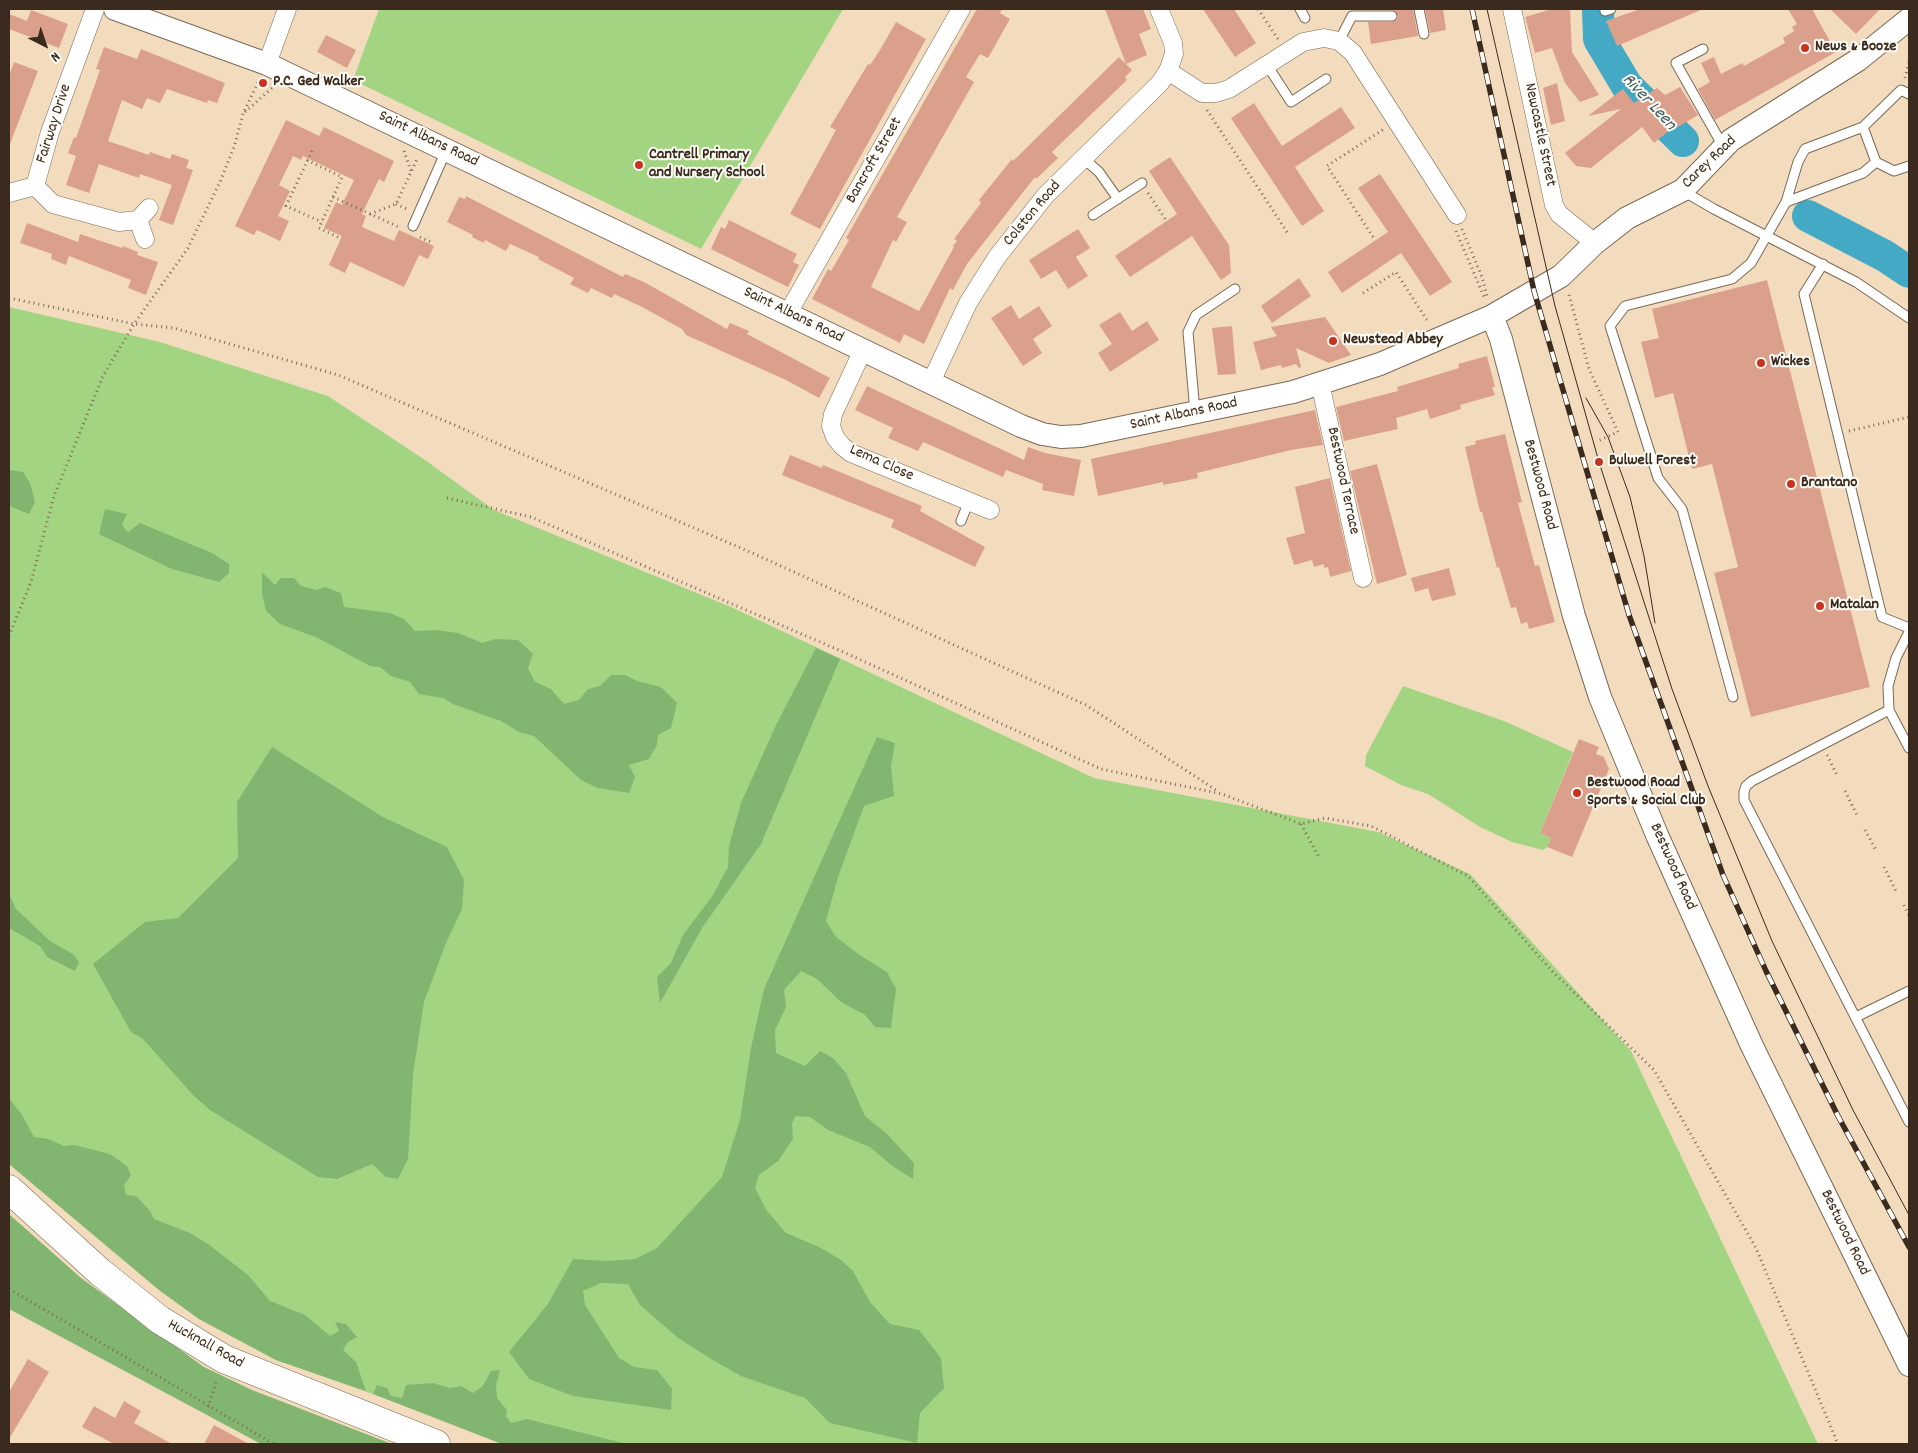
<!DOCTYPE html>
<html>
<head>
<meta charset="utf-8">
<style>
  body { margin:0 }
  #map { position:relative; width:1918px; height:1453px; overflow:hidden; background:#f3dcbe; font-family:Dekko,sans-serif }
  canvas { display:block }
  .frame { position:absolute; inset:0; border:10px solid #3b2a1e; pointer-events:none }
  .north { position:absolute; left:20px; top:20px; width:50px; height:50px; -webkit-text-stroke:4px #fdfcf7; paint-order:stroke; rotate:139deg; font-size:14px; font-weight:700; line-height:20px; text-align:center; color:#3b2a1e }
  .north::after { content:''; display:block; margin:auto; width:18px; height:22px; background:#3b2a1e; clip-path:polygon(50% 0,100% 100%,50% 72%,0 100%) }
</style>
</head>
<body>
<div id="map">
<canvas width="1918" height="1453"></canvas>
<div class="frame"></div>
<div class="north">N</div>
</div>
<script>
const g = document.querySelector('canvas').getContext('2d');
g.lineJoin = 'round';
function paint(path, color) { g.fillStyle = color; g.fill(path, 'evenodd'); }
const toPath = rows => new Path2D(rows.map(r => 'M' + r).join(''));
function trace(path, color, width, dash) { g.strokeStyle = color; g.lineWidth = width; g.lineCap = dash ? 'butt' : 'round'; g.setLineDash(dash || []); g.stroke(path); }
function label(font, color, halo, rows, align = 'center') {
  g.font = font + ' Dekko,sans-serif'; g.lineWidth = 4; g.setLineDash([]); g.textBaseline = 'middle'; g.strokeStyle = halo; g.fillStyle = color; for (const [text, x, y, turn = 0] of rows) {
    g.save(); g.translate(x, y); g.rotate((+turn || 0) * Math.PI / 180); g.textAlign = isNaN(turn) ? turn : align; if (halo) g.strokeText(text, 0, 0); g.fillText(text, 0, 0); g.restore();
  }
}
paint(toPath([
  [379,9,843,9,701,249,353,80],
  [9,307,160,342,328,396,425,460,494,510,731,607,1094,778,1378,832,1470,874,1631,1051,1818,1444,502,1444,418,1410,276,1360,199,1319,159,1290,9,1164],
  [1403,686,1504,721,1573,752,1540,833,1551,838,1547,847,1543,850,1512,842,1480,827,1428,794,1401,785,1365,766,1366,755]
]), '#a3d482');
paint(toPath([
  [9,470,23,472,30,483,35,502,29,514,9,506],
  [105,509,127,514,122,525,128,532,140,523,212,553,229,564,229,573,219,582,172,569,99,534],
  [262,572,275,585,281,578,294,578,301,586,317,590,325,587,341,593,344,607,390,613,404,619,415,631,436,630,458,633,482,643,496,639,518,640,533,654,528,668,535,682,551,689,564,704,579,700,588,689,600,686,611,675,625,675,637,681,661,687,677,703,671,728,658,735,657,745,649,759,629,765,635,777,629,793,598,788,581,780,534,736,519,732,501,721,453,704,443,698,419,694,410,682,391,676,380,667,370,666,318,638,280,624,266,611,262,594],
  [816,648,840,659,761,844,702,928,660,1003,657,977,671,963,683,935,713,895,728,867,729,846,741,803,777,723],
  [877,737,895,743,891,766,894,796,864,806,838,877,826,921,836,937,861,956,887,972,896,989,891,1028,875,1027,865,1015,841,1002,817,979,801,971,784,990,786,1007,775,1030,776,1053,805,1066,820,1051,833,1058,846,1073,865,1116,886,1133,914,1163,913,1179,891,1165,870,1147,828,1130,810,1117,795,1116,792,1124,793,1139,778,1161,759,1175,755,1188,767,1211,786,1233,819,1247,841,1260,853,1271,870,1302,890,1324,919,1330,941,1358,944,1388,920,1413,917,1443,830,1423,805,1398,741,1376,711,1359,677,1337,640,1305,628,1284,601,1283,583,1291,585,1305,619,1358,634,1367,657,1370,672,1389,671,1410,573,1396,529,1379,509,1352,548,1304,573,1259,607,1261,635,1259,657,1248,722,1177,740,1120,751,1048,764,989],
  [272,747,383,817,447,847,464,880,462,909,446,943,424,1002,413,1075,408,1159,398,1179,386,1177,372,1164,337,1179,318,1177,210,1110,193,1095,143,1039,131,1032,93,964,145,922,178,918,238,858,237,802],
  [9,894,16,909,50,941,73,954,79,962,75,971,47,957,40,946,9,928],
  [9,1098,22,1115,34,1137,48,1139,64,1146,74,1145,110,1154,127,1166,131,1175,124,1185,126,1195,136,1196,150,1211,154,1219,190,1233,208,1244,248,1275,270,1301,305,1315,330,1336,339,1331,335,1322,346,1324,357,1337,348,1342,343,1350,356,1362,366,1391,276,1360,199,1319,159,1290,9,1164],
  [9,1214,81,1278,204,1367,252,1390,392,1444,261,1444,9,1309],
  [500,1370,496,1385,497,1398,507,1410,506,1416,511,1423,527,1419,627,1444,502,1444,373,1394,377,1385,387,1388,391,1396,402,1398,406,1385,433,1383,450,1388,461,1386,473,1393,483,1386,491,1371]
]), '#82b670');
trace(toPath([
  [1598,9,1599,39,1627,86,1683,141],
  [1808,216,1885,256,1909,272]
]), '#44a9c4', 32);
paint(toPath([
  [977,9,1002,9,1000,13,1010,19,988,58,980,54,966,77,974,82,897,217,907,222,896,242,893,240,871,287,919,311,954,247,953,246,957,241,954,239,981,203,979,200,1012,159,1013,161,1119,57,1132,70,1125,77,1127,80,1052,152,1058,158,1036,179,1035,177,967,264,953,290,950,288,924,344,904,334,900,343,812,299,828,269,831,271,849,240,846,238],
  [1105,9,1143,9,1151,29,1139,34,1147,55,1126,64],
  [1203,9,1234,9,1256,43,1235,57],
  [1365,9,1413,9,1418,36,1371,44,1368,22,1392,22,1397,20,1398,16,1392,10],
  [1425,9,1443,9,1446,30,1430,33],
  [1552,9,1570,9,1572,52,1599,95,1580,102,1565,83,1552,48,1535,53,1525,17],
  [1640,9,1703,9,1617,46,1606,21],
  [1788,9,1812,9,1836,52,1715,120,1698,89,1710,82,1701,63,1714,57,1721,74,1742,63,1744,66,1785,43,1783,38,1794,31,1792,27,1797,24],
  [1830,9,1880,9,1856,34],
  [31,10,68,24,59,48,9,29,9,14,27,21],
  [896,22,926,39,820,229,790,214,836,130,830,127,868,64,870,65,880,50],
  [326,35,356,50,347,68,317,52],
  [104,47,137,59,141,49,225,83,217,103,208,100,207,103,167,89,160,103,147,98,142,109,122,100,108,141,149,155,150,152,170,159,172,154,189,160,186,168,193,170,173,225,159,220,172,185,140,174,139,178,99,164,89,193,66,185,76,156,68,153,74,137,76,138,100,70,96,69],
  [14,62,38,71,10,144,9,76],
  [1557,83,1565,121,1551,125,1543,88],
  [1680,87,1698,115,1678,127,1676,125,1654,143,1642,127,1591,168,1576,166,1565,153,1621,109,1588,116,1623,89,1634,103,1657,88,1665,95],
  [1254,103,1282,146,1341,107,1355,128,1295,167,1324,211,1302,226,1231,118],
  [286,120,319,136,324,127,394,161,384,182,379,179,362,214,366,216,362,227,394,241,399,230,434,246,428,259,419,255,404,287,350,262,345,273,329,265,342,236,324,228,336,202,342,205,354,180,303,156,301,160,293,156,279,185,290,191,278,216,289,221,280,241,257,230,254,235,235,226],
  [1170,157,1229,245,1231,273,1221,280,1192,236,1130,277,1115,256,1177,214,1149,171],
  [1380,174,1452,282,1430,296,1401,253,1342,293,1328,272,1388,232,1358,188],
  [466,196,623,277,625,274,644,282,727,329,730,323,749,331,747,334,830,378,819,398,786,380,686,335,682,329,642,307,614,294,612,298,591,288,588,293,570,284,574,278,538,259,539,257,510,244,506,251,485,240,484,243,472,237,473,235,447,222,459,197,465,199],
  [729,220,797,254,793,262,799,265,788,287,711,249,721,227,725,229],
  [27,223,78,242,80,234,122,248,123,246,138,252,137,255,158,262,146,295,128,288,131,280,69,256,66,265,51,259,52,254,20,243],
  [1078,229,1090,248,1076,257,1088,276,1068,289,1056,270,1041,279,1029,260],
  [1299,278,1311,296,1272,323,1261,306],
  [1767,280,1870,687,1751,717,1714,573,1738,567,1712,464,1692,469,1673,393,1655,398,1641,342,1659,338,1652,309],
  [1011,305,1019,319,1039,306,1052,326,1033,339,1042,353,1023,366,991,318],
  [1120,312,1132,331,1147,321,1159,340,1110,372,1098,353,1112,344,1099,325],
  [1325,317,1351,355,1329,363,1296,348,1301,367,1299,368,1296,364,1282,368,1281,365,1261,370,1253,342,1277,336,1271,327],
  [1232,326,1236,374,1218,375,1212,328],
  [1487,356,1495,387,1492,387,1495,395,1460,405,1461,409,1430,419,1427,409,1396,418,1398,429,1344,441,1336,407,1398,391,1397,387,1459,368,1458,364],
  [867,386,1024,460,1028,447,1045,453,1081,460,1074,496,1042,490,1043,484,1006,470,1003,477,923,442,918,451,888,438,893,428,855,410],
  [1315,410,1323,445,1291,450,1197,473,1198,478,1184,481,1163,485,1163,482,1098,496,1091,459],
  [1505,434,1522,502,1518,503,1529,544,1535,566,1539,565,1555,622,1529,629,1527,622,1521,624,1516,607,1511,608,1499,567,1497,568,1482,512,1480,512,1465,447,1476,444,1475,441],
  [790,455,822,468,823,465,922,506,920,511,985,547,975,567,891,527,894,520,782,475],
  [1377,464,1407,575,1377,584,1350,471],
  [1330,478,1351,571,1330,577,1328,567,1324,568,1324,564,1314,567,1312,560,1294,565,1286,538,1305,533,1295,487],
  [1449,568,1456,595,1432,601,1428,588,1415,592,1411,578],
  [1579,739,1599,747,1596,754,1604,757,1609,769,1572,857,1547,847,1551,838,1540,833],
  [28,1359,49,1372,9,1439,9,1392],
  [124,1401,141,1411,134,1423,172,1444,114,1444,82,1427,94,1406,115,1418],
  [214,1425,249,1444,204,1444]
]), '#dba08b');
const service = toPath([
  [1300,9,1305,18],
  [1419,9,1424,34],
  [1605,11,1611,9],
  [1339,41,1352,16,1392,16],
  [1703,49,1676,63,1724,148],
  [1267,65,1291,102,1326,79],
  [1863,127,1901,90,1909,94],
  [1083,158,1099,172,1118,199],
  [1683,191,1714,209,1856,282,1909,318],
  [1786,202,1863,173,1876,162],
  [1093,215,1142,183],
  [413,226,446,151],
  [1823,264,1804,294,1882,617,1909,628],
  [1195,412,1188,332,1196,315,1235,289],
  [961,521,969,501],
  [1733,697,1682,509,1658,478,1610,326,1625,306,1732,279,1751,263,1786,202,1798,162,1805,149,1863,127,1876,162,1894,171,1909,166],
  [1889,710,1888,686,1896,658,1909,632],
  [1909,748,1889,710,1752,781,1746,786,1744,792,1744,800,1909,1122],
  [1856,1017,1909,991]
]);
const minor = toPath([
  [1159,9,1173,43,1174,54,1168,71,1202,93,1216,93,1229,89,1303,42,1324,38,1339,41,1353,53,1457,215],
  [1512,9,1554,205,1559,214,1595,243],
  [267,64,287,9],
  [35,186,50,132,95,9],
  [35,186,53,204,119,222,138,220,145,239],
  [9,193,35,186],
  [138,220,149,208],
  [788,313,961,9],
  [863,350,833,414,831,426,835,437,842,446,851,453,990,510],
  [931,382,968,303,997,257,1045,196,1160,83,1168,71],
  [1320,383,1363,578]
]);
const tertiary = toPath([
  [115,9,267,64,1021,426,1042,434,1061,437,1081,436,1293,392,1380,364,1492,316,1561,276,1595,243,1627,218,1683,190,1731,140,1858,60,1909,19],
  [1492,316,1501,339,1574,616,1600,697,1657,835,1752,1046,1909,1365]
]);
const primary = toPath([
  [9,1189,100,1272,160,1320,224,1359,436,1444]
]);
trace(service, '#7b6856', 11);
trace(minor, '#7b6856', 19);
trace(tertiary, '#7b6856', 24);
trace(primary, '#7b6856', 29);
trace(toPath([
  [1258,9,1278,39],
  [1905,78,1909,62],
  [1207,110,1289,235],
  [245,112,272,88],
  [312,151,286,206,322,222],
  [404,151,411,171],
  [307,160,342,177,333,197],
  [1148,193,1166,220],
  [396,204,407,209],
  [370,214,396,204,418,157],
  [1462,229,1482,277,1487,296],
  [1456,231,1485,299],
  [338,237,319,228,333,197,401,228],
  [420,237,433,243],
  [1373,237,1327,166,1384,129],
  [1363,293,1396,272,1428,322],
  [1569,295,1589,369,1618,432,1598,441],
  [9,298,134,324,174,328,338,375,750,552,1086,705,1219,792],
  [1849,431,1909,417],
  [447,498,531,517,841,651,1101,769,1222,794,1301,824,1325,818,1371,826,1468,876,1552,971,1654,1070,1756,1248,1838,1444],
  [9,636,31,582,54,496,103,376,134,324,188,248,220,182,234,147,243,114,258,82],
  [1827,755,1837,775],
  [1845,791,1857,815],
  [1301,824,1320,859],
  [1865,830,1877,852],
  [1884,867,1896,891],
  [1904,905,1909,916],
  [9,1289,274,1444],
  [208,1407,217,1379]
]), '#7b6856', 3, [1, 4]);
trace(service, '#fff', 9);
trace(minor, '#fff', 18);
trace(tertiary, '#fff', 22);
trace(primary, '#fff', 28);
trace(toPath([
  [1487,9,1555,306,1599,462,1672,689,1708,786,1772,941,1853,1110,1909,1215],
  [1586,398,1608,437,1630,497,1644,556,1655,623]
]), '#3b2a1e', 1);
const rail = toPath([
  [1472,9,1534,291,1629,615,1723,875,1766,971,1838,1116,1909,1247]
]);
trace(rail, '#3b2a1e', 5.5);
trace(rail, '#fdfcf7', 4, [11]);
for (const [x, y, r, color] of [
  [1805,48,5,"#c8321e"],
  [263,83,5,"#c8321e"],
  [639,165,5,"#c8321e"],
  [1333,341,5,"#c8321e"],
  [1761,363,5,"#c8321e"],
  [1599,462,5,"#c8321e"],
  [1791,484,5,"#c8321e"],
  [1820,606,5,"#c8321e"],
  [1577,793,5,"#c8321e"]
]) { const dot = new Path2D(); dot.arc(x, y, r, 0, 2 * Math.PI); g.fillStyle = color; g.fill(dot); trace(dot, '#fdfcf7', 2); }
label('bold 16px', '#3b2a1e', '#fdfcf7', [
  ["News & Booze",1815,48],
  ["P.C. Ged Walker",273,83],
  ["Cantrell Primary",649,156],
  ["and Nursery School",649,174],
  ["Newstead Abbey",1343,341],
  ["Wickes",1771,363],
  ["Bulwell Forest",1609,462],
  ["Brantano",1801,484],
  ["Matalan",1830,606],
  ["Bestwood Road",1587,784],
  ["Sports & Social Club",1587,802]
], 'left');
label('16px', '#3b2a1e', '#fdfcf7', [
  ["Fairway Drive",55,124,-72],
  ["Newcastle Street",1539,135,78],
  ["Saint Albans Road",428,140,26],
  ["Bancroft Street",875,161,-60],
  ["Carey Road",1710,163,-44],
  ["Colston Road",1033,214,-50],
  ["Saint Albans Road",793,316,26],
  ["Saint Albans Road",1184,415,-12],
  ["Lema Close",881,464,24],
  ["Bestwood Terrace",1342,481,78],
  ["Bestwood Road",1539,485,75],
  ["Bestwood Road",1672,867,66],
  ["Bestwood Road",1844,1233,64],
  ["Hucknall Road",205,1345,29]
]);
label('italic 18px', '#3f5d60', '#fdfcf7', [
  ["River Leen",1648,103,47]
]);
</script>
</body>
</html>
